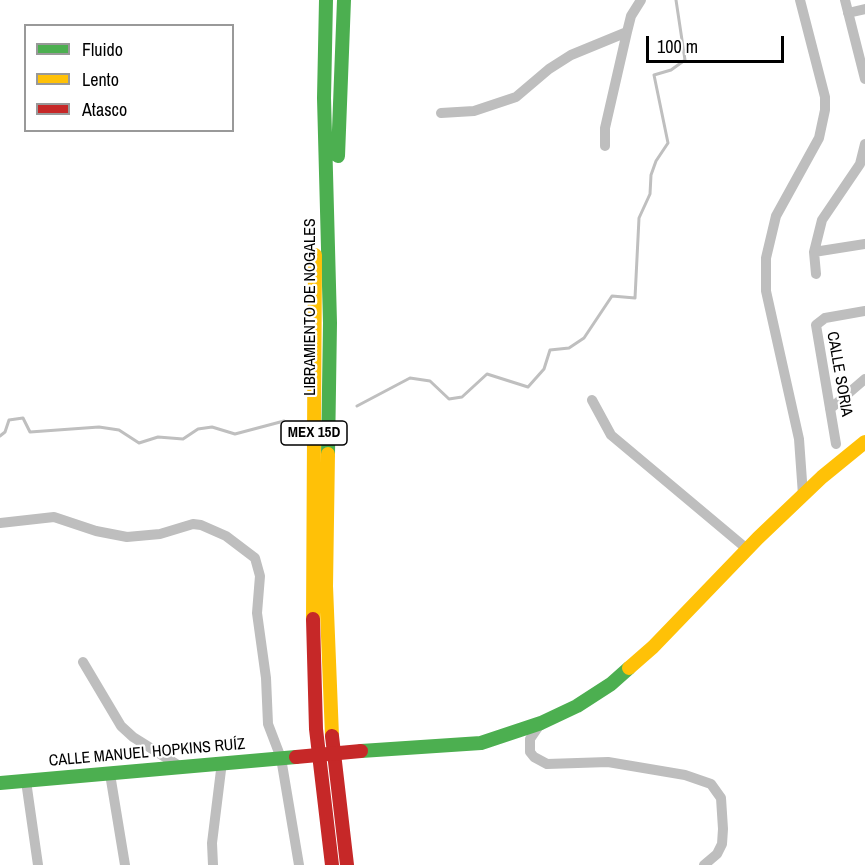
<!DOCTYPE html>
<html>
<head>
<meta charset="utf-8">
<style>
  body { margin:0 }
  #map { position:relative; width:865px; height:865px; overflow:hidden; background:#fff; font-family:"Archivo Narrow",sans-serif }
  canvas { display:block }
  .legend { position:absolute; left:24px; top:24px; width:210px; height:108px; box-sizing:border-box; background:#fff; border:2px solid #999; margin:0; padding:8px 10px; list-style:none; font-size:18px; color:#000 }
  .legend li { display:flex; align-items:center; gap:12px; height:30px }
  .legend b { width:30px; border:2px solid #999 }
  .scale { position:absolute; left:646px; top:36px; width:138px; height:27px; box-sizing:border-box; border:3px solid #000; border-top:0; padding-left:8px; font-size:18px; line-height:21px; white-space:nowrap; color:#000; -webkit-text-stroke:4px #fff; paint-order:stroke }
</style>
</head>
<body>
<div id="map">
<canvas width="865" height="865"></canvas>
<ul class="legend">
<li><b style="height:8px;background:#4caf50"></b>Fluido</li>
<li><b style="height:8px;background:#ffc107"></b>Lento</li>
<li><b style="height:8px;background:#c62828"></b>Atasco</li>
</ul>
<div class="scale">100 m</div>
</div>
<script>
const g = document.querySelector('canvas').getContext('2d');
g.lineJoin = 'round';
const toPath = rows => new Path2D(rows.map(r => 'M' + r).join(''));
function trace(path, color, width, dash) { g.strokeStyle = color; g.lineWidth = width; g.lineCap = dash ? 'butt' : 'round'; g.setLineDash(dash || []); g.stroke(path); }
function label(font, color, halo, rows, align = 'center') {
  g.font = font + ' "Archivo Narrow",sans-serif'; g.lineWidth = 4.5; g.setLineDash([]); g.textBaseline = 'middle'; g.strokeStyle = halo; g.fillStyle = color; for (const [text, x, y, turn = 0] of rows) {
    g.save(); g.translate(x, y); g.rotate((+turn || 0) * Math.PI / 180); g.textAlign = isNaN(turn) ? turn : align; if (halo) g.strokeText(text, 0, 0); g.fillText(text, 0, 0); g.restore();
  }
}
trace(toPath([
  [357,406,410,378,430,381,449,399,462,397,487,374,528,387,544,369,550,350,569,348,584,338,612,296,635,298,639,218,650,194,651,175,656,161,668,143,654,75,671,70,685,60,676,0],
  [0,436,5,432,9,420,23,418,30,432,99,427,119,430,139,443,158,437,183,439,198,429,212,427,235,434,284,421]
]), '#bfbfbf', 3);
trace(toPath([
  [800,0,825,97,825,110,819,138,776,216,766,258,766,291,799,439,803,495],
  [845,0,865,79],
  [848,13,865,9],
  [441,113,474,111,516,97,549,69,571,55,627,32],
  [605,146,605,128,627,32,631,16,641,0],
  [814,252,865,244],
  [816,274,814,252,822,220,860,164,865,144],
  [592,400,611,435,747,549],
  [830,409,865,379],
  [836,444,816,325,825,318,865,311],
  [0,523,54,517,96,531,127,537,160,534,193,524,201,525,226,536,255,558,260,576,257,613,266,678,268,724,281,758,299,865],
  [83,662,121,726,133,737,181,767],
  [541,723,530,739,530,752,534,757,547,764,608,762,685,775,711,784,721,798,723,829,722,844,717,854,704,865],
  [110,774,125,865],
  [26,781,38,865],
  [213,865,212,843,222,762]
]), '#bebebe', 10);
trace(toPath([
  [326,0,324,98,330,323,328,454],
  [338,156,344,0],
  [361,751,481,743,541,723,577,706,611,684,629,668],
  [0,783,296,757]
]), '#4caf50', 14);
trace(toPath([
  [328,454,326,586,332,736],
  [313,619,315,255],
  [629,668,653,647,758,538,822,477,865,442]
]), '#ffc107', 14);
trace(toPath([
  [313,619,316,729,332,865],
  [332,736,347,865]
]), '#c62828', 14);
trace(toPath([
  [296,757,361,751]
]), '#c62828', 14);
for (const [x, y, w] of [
  [314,433,66]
]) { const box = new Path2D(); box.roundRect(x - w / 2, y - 12, w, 24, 4.5); g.fillStyle = '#fff'; g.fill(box); trace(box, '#000', 1.5); }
label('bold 15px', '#000', null, [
  ["MEX 15D",314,433]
]);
label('16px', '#000', '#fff', [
  ["LIBRAMIENTO DE NOGALES",311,307,-90],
  ["CALLE SORIA",839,374,80],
  ["CALLE MANUEL HOPKINS RUÍZ",147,753,-5]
]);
</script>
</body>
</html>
